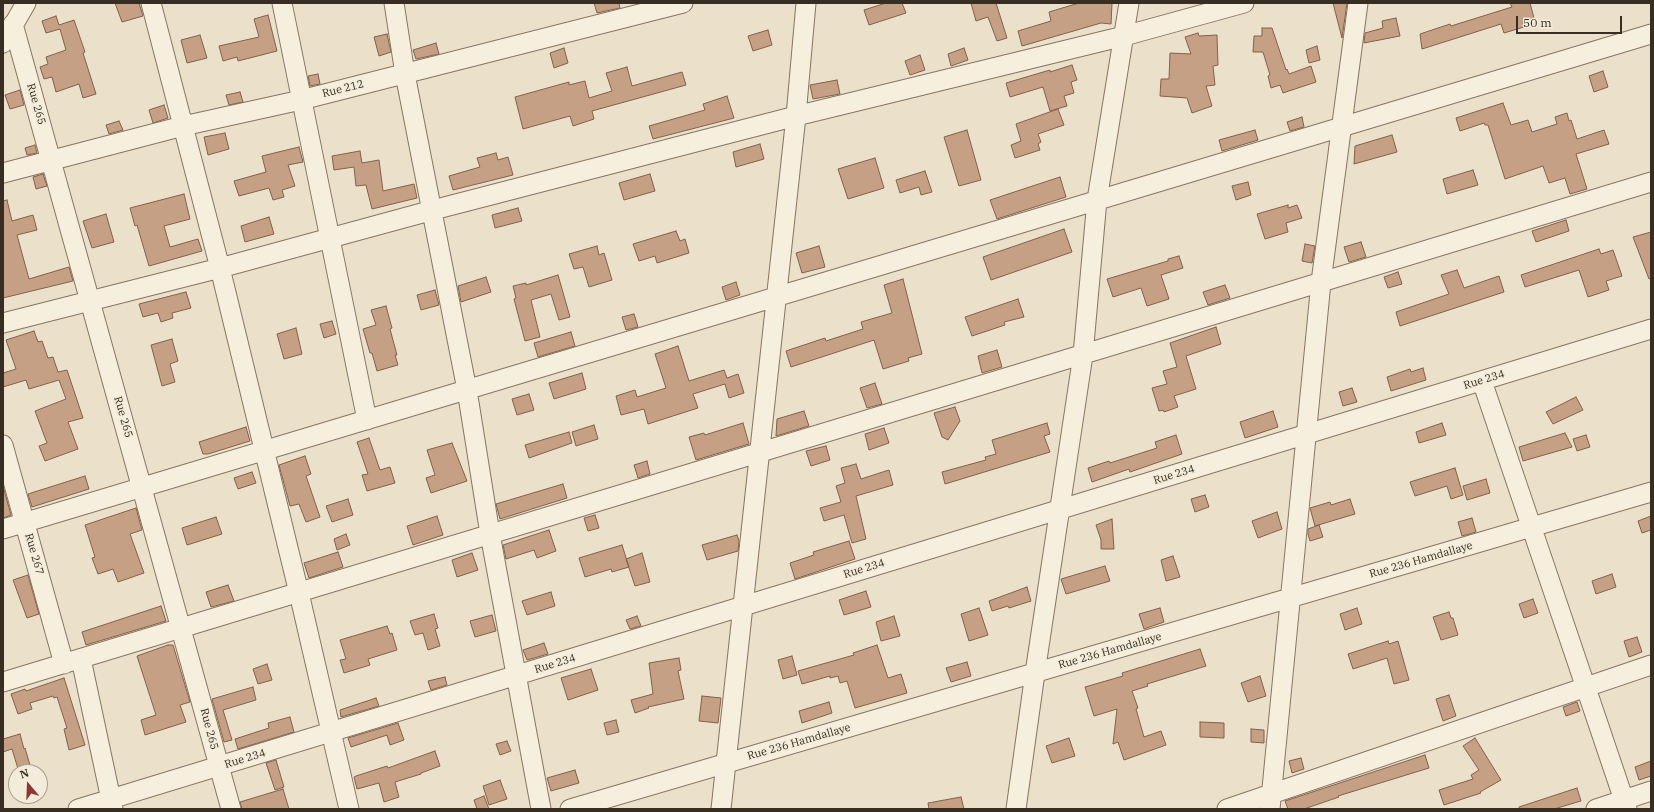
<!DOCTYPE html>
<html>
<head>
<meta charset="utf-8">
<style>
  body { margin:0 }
  #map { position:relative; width:1654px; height:812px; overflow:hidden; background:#ebe1cb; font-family:"IBM Plex Serif",serif }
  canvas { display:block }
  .frame { position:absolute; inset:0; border:4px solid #382d23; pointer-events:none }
  .north { position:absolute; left:8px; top:764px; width:40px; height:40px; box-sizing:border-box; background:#f3ecda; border:1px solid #a8a091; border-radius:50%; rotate:341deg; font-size:11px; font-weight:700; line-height:16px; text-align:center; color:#382d23 }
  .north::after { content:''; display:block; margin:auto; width:14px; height:18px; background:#8f3737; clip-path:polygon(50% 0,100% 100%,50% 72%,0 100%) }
  .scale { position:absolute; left:1516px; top:16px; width:106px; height:18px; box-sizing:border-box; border:2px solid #382d23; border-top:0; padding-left:5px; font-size:12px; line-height:14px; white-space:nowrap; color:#382d23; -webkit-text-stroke:3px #f3ecda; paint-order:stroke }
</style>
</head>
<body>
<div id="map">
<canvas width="1654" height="812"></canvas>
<div class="frame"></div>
<div class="north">N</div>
<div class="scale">50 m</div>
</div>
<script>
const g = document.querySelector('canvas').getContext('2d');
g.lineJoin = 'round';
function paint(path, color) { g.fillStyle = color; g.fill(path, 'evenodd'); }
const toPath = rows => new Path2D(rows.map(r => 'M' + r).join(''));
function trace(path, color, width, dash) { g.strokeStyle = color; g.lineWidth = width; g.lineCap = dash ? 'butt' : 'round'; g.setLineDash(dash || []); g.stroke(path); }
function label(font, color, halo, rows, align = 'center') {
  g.font = font + ' "IBM Plex Serif",serif'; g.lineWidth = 3.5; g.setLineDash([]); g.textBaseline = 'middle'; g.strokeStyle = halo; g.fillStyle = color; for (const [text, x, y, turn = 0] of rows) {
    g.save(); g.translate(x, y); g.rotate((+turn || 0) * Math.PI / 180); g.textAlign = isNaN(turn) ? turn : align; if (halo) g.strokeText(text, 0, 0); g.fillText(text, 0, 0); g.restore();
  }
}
const building = toPath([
  [115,3,139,3,143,16,122,22,115,3],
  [594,3,619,3,620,8,597,13,594,3],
  [886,3,902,3,906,13,869,25,864,10,886,3],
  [971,3,996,3,1007,38,997,41,988,17,976,21,971,3],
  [1079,3,1112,3,1111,24,1101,23,1022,46,1018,31,1051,21,1049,12,1079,3],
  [1333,3,1347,3,1342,38,1333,3],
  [1510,3,1530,3,1534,18,1522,22,1524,27,1504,33,1501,24,1422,49,1420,34,1450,24,1451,26,1512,7,1510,3],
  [268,15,277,51,238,61,237,57,223,61,219,46,259,37,254,19,268,15],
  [56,16,59,25,74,20,85,52,83,53,96,94,83,98,79,84,56,92,52,77,44,79,40,67,48,64,46,57,66,50,60,29,46,33,42,21,56,16],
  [1396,18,1400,36,1364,43,1365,33,1383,28,1382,21,1396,18],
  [1262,28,1272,28,1286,70,1287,69,1289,74,1311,66,1316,82,1283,93,1280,85,1271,88,1268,76,1270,75,1263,52,1253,52,1254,36,1262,36,1262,28],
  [768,30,772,45,753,51,748,36,768,30],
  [1198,33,1199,36,1217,35,1218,65,1213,66,1215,85,1206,86,1212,106,1192,113,1187,98,1160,96,1161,79,1169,79,1170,53,1191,54,1185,37,1198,33],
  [387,34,391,52,379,56,374,37,387,34],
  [200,35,207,58,187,63,181,40,200,35],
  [436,43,439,54,416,59,413,50,436,43],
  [1317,46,1320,60,1309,63,1306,50,1317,46],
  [564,48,568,63,554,68,550,53,564,48],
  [964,48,968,60,951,66,948,54,964,48],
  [920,55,925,70,910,75,905,61,920,55],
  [1072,65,1077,80,1071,82,1074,93,1064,96,1067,106,1050,111,1043,87,1010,97,1006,83,1050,70,1050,72,1072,65],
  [627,67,632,86,682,72,686,85,592,111,594,119,573,126,570,116,523,129,515,97,569,82,569,85,585,81,589,98,612,91,606,73,627,67],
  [1603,71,1608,87,1594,92,1589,76,1603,71],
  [318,74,320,84,310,86,308,76,318,74],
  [837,80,840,94,813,99,810,85,837,80],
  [20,90,24,105,10,109,5,95,20,90],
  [240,92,243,102,229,105,226,95,240,92],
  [727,96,734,118,653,139,649,126,705,110,703,104,727,96],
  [1503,103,1511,125,1528,120,1532,132,1557,124,1555,117,1567,113,1569,121,1571,120,1577,139,1604,130,1609,144,1576,154,1587,189,1570,194,1565,178,1549,183,1543,166,1505,179,1488,125,1485,125,1484,123,1460,131,1456,118,1503,103],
  [164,105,168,118,153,123,149,110,164,105],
  [1058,109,1064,125,1038,134,1041,142,1038,144,1040,150,1015,158,1011,145,1021,141,1016,124,1058,109],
  [1302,117,1304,127,1290,131,1287,122,1302,117],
  [119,121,123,130,109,134,106,125,119,121],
  [967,130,981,180,959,186,944,137,967,130],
  [1255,130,1258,140,1222,151,1219,140,1255,130],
  [225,133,229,149,208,155,204,137,225,133],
  [1392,135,1397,152,1354,164,1355,146,1392,135],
  [760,144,764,159,736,167,733,152,760,144],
  [35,145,37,153,27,155,25,148,35,145],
  [299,147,303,162,288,165,295,186,282,190,284,197,273,200,269,188,239,196,234,181,266,172,262,156,299,147],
  [360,151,362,163,379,160,383,191,414,184,417,198,372,209,366,185,356,186,354,167,334,170,332,156,360,151],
  [496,153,498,160,508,157,513,175,453,190,449,176,480,167,477,158,496,153],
  [875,158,884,188,848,199,838,169,875,158],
  [1473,170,1478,185,1447,194,1443,179,1473,170],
  [925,171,932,192,921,195,919,187,900,193,896,180,925,171],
  [43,174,47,186,36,189,33,177,43,174],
  [650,174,655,191,624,200,619,183,650,174],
  [1060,177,1066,197,997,219,990,200,1060,177],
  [1248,182,1251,195,1236,200,1232,186,1248,182],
  [184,194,190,219,164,226,170,247,198,239,202,251,149,266,137,225,135,226,130,208,184,194],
  [7,200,12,221,33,215,37,230,17,235,29,279,69,267,73,281,3,298,3,201,7,200],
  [1288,205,1288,208,1297,205,1302,218,1286,223,1288,232,1265,239,1257,214,1288,205],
  [518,208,522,221,495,228,492,215,518,208],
  [106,214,114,242,92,248,83,221,106,214],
  [269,217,274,234,245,242,241,226,269,217],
  [1566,220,1569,231,1536,242,1532,231,1566,220],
  [1064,229,1072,252,991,280,983,257,1064,229],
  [676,231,680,241,685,239,689,253,657,263,655,256,639,261,633,244,676,231],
  [1651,232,1651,278,1649,279,1633,237,1651,232],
  [1361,242,1366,257,1349,262,1344,247,1361,242],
  [1305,244,1315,246,1312,263,1302,261,1305,244],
  [597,246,599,255,604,253,612,280,589,287,583,267,574,269,569,254,597,246],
  [819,246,825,267,802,273,796,253,819,246],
  [1599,249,1601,254,1613,250,1622,276,1606,281,1609,290,1588,297,1579,270,1525,287,1521,275,1599,249],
  [1179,256,1183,268,1161,275,1169,299,1147,306,1141,288,1113,297,1107,279,1168,261,1168,259,1179,256],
  [1457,270,1464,288,1499,276,1504,292,1400,326,1396,312,1449,294,1441,275,1457,270],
  [1398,272,1402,284,1388,288,1384,277,1398,272],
  [558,275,570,317,559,320,551,294,531,300,540,337,525,341,514,299,516,298,513,286,526,283,526,285,558,275],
  [486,277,491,292,461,302,458,286,486,277],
  [903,279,922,354,908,358,909,361,883,369,874,340,791,367,786,351,825,338,826,341,863,329,861,322,892,313,884,285,903,279],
  [736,282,740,295,726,300,722,287,736,282],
  [1225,285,1230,298,1208,305,1203,292,1225,285],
  [435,290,439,305,421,310,417,295,435,290],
  [186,292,191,308,172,313,173,318,161,322,158,313,143,317,139,304,186,292],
  [1018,299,1024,317,1004,322,1005,325,972,336,965,317,1018,299],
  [386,306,392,328,390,329,397,355,395,355,398,365,377,371,372,353,370,353,363,329,376,325,371,310,386,306],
  [634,314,638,327,626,330,622,317,634,314],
  [332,321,336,334,324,338,320,324,332,321],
  [1216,327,1221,344,1186,356,1196,389,1174,396,1178,407,1164,412,1163,410,1159,411,1152,388,1167,384,1163,371,1177,367,1170,343,1216,327],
  [296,328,302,354,284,359,277,334,296,328],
  [34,331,38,342,42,341,48,358,53,357,58,372,67,370,83,418,68,422,78,449,45,461,39,446,47,443,35,411,66,399,59,380,29,389,26,380,3,387,3,373,16,369,6,340,34,331],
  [571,332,575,346,538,357,534,343,571,332],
  [172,339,178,361,170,364,175,382,162,386,151,345,172,339],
  [678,346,689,381,724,370,727,378,738,374,744,393,729,398,725,384,693,394,698,408,648,424,644,409,621,415,616,396,635,390,637,397,666,388,655,354,678,346],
  [997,350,1002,367,982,373,978,356,997,350],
  [1423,368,1426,380,1391,391,1387,377,1410,369,1411,372,1423,368],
  [582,373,586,389,554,399,549,383,582,373],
  [875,383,882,404,867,408,860,388,875,383],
  [1352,388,1357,402,1343,406,1339,392,1352,388],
  [529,394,534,410,517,415,512,399,529,394],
  [1576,397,1583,410,1553,424,1546,412,1576,397],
  [955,407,960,421,948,440,942,437,934,413,955,407],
  [804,411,809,426,776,436,777,419,804,411],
  [1273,411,1278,427,1245,438,1240,422,1273,411],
  [743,423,749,444,696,460,689,437,704,433,705,435,743,423],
  [1047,423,1050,434,1044,436,1050,452,945,484,942,472,986,460,985,457,996,454,992,440,1047,423],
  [1442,423,1446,435,1419,443,1416,432,1442,423],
  [594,425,598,439,576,446,572,432,594,425],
  [246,427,250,441,208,454,203,454,199,442,246,427],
  [884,428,889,443,869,450,865,434,884,428],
  [569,432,572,443,529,458,525,445,569,432],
  [1565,433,1572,447,1523,461,1519,447,1565,433],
  [1176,435,1182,454,1130,472,1129,469,1092,482,1088,468,1109,461,1110,463,1157,448,1155,442,1176,435],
  [1586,435,1590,447,1577,451,1573,439,1586,435],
  [369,438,380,470,390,467,395,483,367,491,362,475,368,474,357,442,369,438],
  [452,443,467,481,431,493,426,478,435,475,427,450,452,443],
  [826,446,830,460,811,466,806,451,826,446],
  [305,456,311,474,306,476,320,517,306,522,299,504,290,506,279,465,305,456],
  [647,461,650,474,638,478,634,465,647,461],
  [856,464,861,479,889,470,893,485,856,496,866,539,852,543,844,515,824,521,820,508,841,502,836,486,845,483,841,468,856,464],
  [1455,468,1463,495,1451,499,1447,486,1415,496,1410,482,1455,468],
  [252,472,256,483,238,489,234,478,252,472],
  [85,476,89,489,32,507,28,494,85,476],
  [1486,479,1490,493,1467,500,1463,486,1486,479],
  [563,484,567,498,500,519,496,504,563,484],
  [3,486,11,515,3,518,3,486],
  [1205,495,1209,507,1195,512,1191,499,1205,495],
  [348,499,353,515,332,522,326,506,348,499],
  [1350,499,1355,514,1315,526,1310,508,1330,502,1331,505,1350,499],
  [136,508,142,530,130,534,144,573,118,582,113,569,98,574,92,558,95,557,85,525,136,508],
  [1277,512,1282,529,1258,538,1252,521,1277,512],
  [595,515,599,528,588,531,584,518,595,515],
  [437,516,443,535,413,545,407,526,437,516],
  [1651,516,1651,530,1642,533,1638,521,1651,516],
  [216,517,222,534,187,545,182,528,216,517],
  [1472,518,1476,532,1462,536,1458,522,1472,518],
  [1112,519,1114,549,1101,549,1101,540,1096,525,1112,519],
  [1319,525,1323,537,1310,541,1308,534,1308,529,1319,525],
  [549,530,556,551,537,558,534,550,506,559,503,545,549,530],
  [346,534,350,545,337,550,334,539,346,534],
  [737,535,739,541,738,551,707,560,702,545,737,535],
  [849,541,855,559,795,579,790,563,814,555,813,552,849,541],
  [622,545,629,567,612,572,611,569,585,577,579,558,622,545],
  [338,552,343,567,309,578,304,563,338,552],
  [472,553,478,570,457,577,452,560,472,553],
  [642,553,650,582,635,586,626,559,642,553],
  [1173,556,1180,577,1166,581,1161,560,1173,556],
  [1105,566,1110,581,1066,594,1061,579,1105,566],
  [1612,574,1616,587,1596,594,1592,581,1612,574],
  [28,575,39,614,27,618,13,580,28,575],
  [228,585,234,601,211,607,206,592,228,585],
  [1027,587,1031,601,1009,608,1008,606,992,611,989,601,1027,587],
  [866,591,871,607,844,615,839,600,866,591],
  [551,592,555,606,527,615,522,601,551,592],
  [1533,599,1538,613,1524,618,1519,604,1533,599],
  [161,606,166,621,86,645,82,632,161,606],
  [979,608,988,635,969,641,961,614,979,608],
  [1160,608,1164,622,1144,629,1139,614,1160,608],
  [1357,608,1362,624,1345,630,1340,614,1357,608],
  [1449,612,1451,618,1453,618,1458,635,1441,640,1433,617,1449,612],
  [434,614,438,628,435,629,440,646,428,650,423,633,415,635,410,621,434,614],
  [492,615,496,631,475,637,470,621,492,615],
  [637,616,641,626,630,629,626,620,637,616],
  [894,616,900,636,881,641,876,622,894,616],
  [387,626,390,634,392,633,397,650,368,659,370,665,344,673,340,660,346,659,340,640,387,626],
  [1637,637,1642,652,1629,657,1624,641,1637,637],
  [1388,641,1389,644,1398,641,1409,680,1394,684,1387,658,1353,669,1348,654,1388,641],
  [544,643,548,654,527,660,523,650,544,643],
  [168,645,173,645,190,702,180,705,186,722,145,735,141,720,156,715,137,656,168,645],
  [877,645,888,678,901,674,907,693,855,708,847,681,840,683,838,676,830,678,830,676,802,684,798,671,854,655,853,653,877,645],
  [1200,649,1206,666,1147,684,1148,686,1132,691,1138,708,1136,709,1144,737,1161,731,1166,745,1124,760,1118,742,1113,744,1117,709,1094,716,1085,687,1123,676,1122,673,1200,649],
  [792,656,797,675,783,679,778,660,792,656],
  [679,658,681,670,678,671,684,699,648,707,649,708,635,713,631,700,653,694,649,663,679,658],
  [967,662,971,676,951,682,946,668,967,662],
  [267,664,272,680,258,684,253,669,267,664],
  [591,669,598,690,568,700,561,678,591,669],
  [1260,676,1266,696,1248,702,1241,683,1260,676],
  [445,677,447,685,431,690,428,681,445,677],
  [64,678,85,745,69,750,64,729,67,728,57,697,54,698,53,696,30,703,32,709,18,714,11,694,25,689,26,691,64,678],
  [253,687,256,700,223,710,232,740,224,742,212,699,253,687],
  [1449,695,1456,716,1443,721,1436,699,1449,695],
  [702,696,721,698,718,723,699,721,702,696],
  [376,698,379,706,341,717,340,710,376,698],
  [829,702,832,713,802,723,799,711,829,702],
  [1577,702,1580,711,1566,716,1563,707,1577,702],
  [290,717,294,732,238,749,235,739,269,728,268,723,290,717],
  [616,720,619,732,607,735,604,723,616,720],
  [1200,722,1224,723,1224,738,1200,737,1200,722],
  [398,723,404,740,390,745,387,735,351,747,348,738,398,723],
  [1251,729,1264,730,1264,743,1251,742,1251,729],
  [20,734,24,749,25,748,32,772,19,772,12,749,3,752,3,739,20,734],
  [1069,738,1075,756,1052,763,1046,746,1069,738],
  [1475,738,1501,780,1480,792,1481,793,1444,805,1439,790,1473,779,1471,775,1479,770,1463,746,1475,738],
  [507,741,511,751,500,755,496,744,507,741],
  [435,751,440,766,421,773,421,774,395,782,399,797,384,802,379,783,357,789,354,777,356,776,387,766,388,768,435,751],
  [1425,755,1429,768,1338,796,1339,797,1304,809,1288,809,1285,801,1425,755],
  [1301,758,1304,769,1292,773,1289,761,1301,758],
  [276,760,284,787,275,790,266,763,276,760],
  [1651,761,1651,776,1639,780,1635,767,1651,761],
  [575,770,579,783,551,791,547,778,575,770],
  [500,780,507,799,489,805,483,786,500,780],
  [1577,788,1581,801,1554,809,1519,809,1519,807,1577,788],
  [283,789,289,809,242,809,240,802,283,789],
  [484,796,489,809,477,809,474,800,484,796],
  [961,797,964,809,929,809,928,803,961,797]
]);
paint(building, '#c5a085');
trace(building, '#836049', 1);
const minor = toPath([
  [151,3,220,268,299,593,349,809],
  [282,3,367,420],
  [394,3,405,74,467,390,490,534,541,809],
  [13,24,231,809],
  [3,43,26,3],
  [3,173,183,126,301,100,683,3],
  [3,323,220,268,433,210,796,116,1124,36,1244,3],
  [1482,381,1627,809],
  [3,445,64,664],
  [3,529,1651,34],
  [81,659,113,809],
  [3,682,1651,182],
  [78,809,1651,329],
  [570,809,1651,492],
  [721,809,796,116,806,3],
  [1016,809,1035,673,1083,355,1097,200,1129,3],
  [1227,809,1651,665],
  [1270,809,1321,282,1358,3],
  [1596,809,1651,791]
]);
trace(minor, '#867561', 21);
trace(minor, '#f6efde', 19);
label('11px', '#382d23', '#f3ecda', [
  ["Rue 212",343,89,-14],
  ["Rue 265",36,104,74],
  ["Rue 234",1484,380,-17],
  ["Rue 265",123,417,74],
  ["Rue 234",1174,475,-17],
  ["Rue 267",34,554,74],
  ["Rue 236 Hamdallaye",1421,560,-16],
  ["Rue 234",864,569,-17],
  ["Rue 236 Hamdallaye",1110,651,-16],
  ["Rue 234",555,664,-17],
  ["Rue 265",209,729,75],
  ["Rue 236 Hamdallaye",799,742,-16],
  ["Rue 234",245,759,-17]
]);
</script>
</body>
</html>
